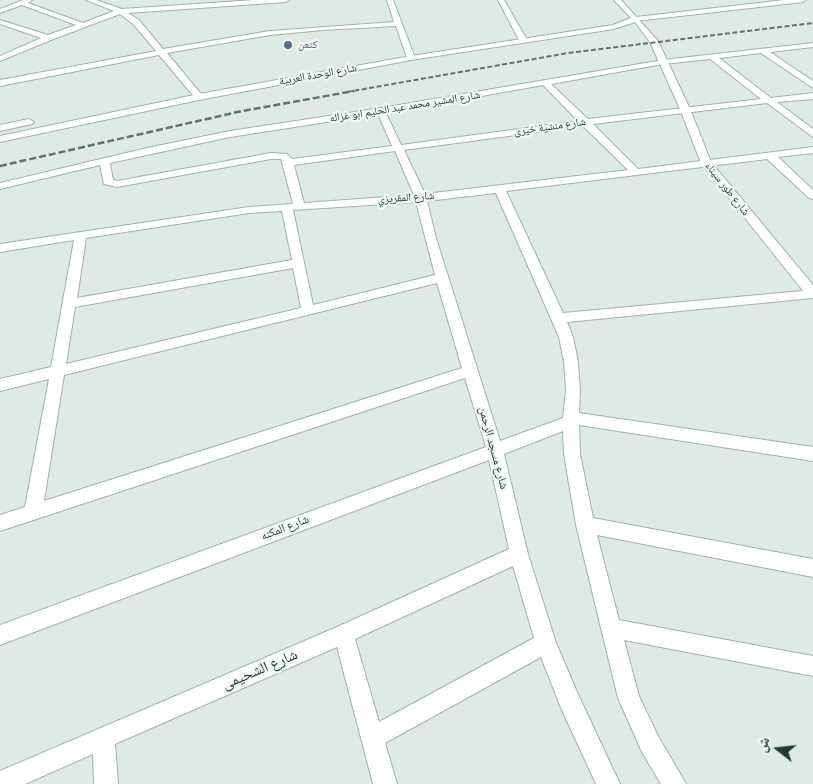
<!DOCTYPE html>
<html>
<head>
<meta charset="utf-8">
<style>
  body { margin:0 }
  #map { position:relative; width:813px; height:784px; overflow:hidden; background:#deeae4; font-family:Signika,"Noto Naskh Arabic",sans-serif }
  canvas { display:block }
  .north { position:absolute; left:753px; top:724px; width:50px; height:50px; -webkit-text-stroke:4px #eff7f2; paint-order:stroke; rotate:286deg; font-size:14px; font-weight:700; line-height:20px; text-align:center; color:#1f3b32 }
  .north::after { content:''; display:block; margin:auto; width:18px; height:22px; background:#1f3b32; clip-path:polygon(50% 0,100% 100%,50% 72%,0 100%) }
</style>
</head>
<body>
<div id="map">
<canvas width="813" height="784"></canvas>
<div class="north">ش</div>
</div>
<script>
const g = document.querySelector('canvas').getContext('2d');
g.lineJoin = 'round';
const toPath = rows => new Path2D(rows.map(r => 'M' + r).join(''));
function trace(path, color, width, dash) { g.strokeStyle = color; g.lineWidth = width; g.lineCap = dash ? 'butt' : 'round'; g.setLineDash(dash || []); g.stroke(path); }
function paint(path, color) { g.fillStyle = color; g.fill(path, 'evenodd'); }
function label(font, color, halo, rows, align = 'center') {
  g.font = font + ' Signika,"Noto Naskh Arabic",sans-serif'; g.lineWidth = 4.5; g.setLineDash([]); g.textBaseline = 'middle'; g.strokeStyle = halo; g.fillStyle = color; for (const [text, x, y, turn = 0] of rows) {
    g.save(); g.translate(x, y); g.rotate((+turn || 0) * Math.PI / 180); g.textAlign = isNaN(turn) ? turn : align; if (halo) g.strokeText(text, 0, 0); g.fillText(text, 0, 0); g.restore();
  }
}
const minor = toPath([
  [23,0,32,0,28,3,83,23,114,11,86,0,96,0,122,9,255,0,289,0,286,2,128,13,139,20,163,49,270,31,394,22,387,0,393,0,415,58,411,60,407,58,396,26,323,30,270,35,167,53,202,95,203,97,199,100,196,99,159,55,0,86,0,80,156,51,133,24,120,14,51,40,0,61,0,56,41,38,0,24,0,20,48,35,76,25,22,5,0,13,0,9,23,0],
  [498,0,504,0,527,40,526,42,519,40,498,0],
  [785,0,806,0,803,2,636,21,632,19,636,17,785,0],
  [813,43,813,47,770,52,813,81,813,88,761,53,719,58,771,98,813,93,813,99,777,102,813,129,813,137,767,103,593,124,638,169,813,147,813,153,778,157,813,190,813,199,809,198,767,159,506,191,563,313,813,290,813,298,567,322,573,337,578,362,580,390,579,413,813,447,813,461,579,425,580,454,593,518,813,559,813,577,597,535,619,620,813,656,813,676,624,640,639,696,658,736,686,784,661,784,642,752,618,698,576,525,564,454,563,431,504,454,528,554,556,643,577,692,620,784,596,784,561,708,541,657,385,743,397,784,373,784,337,647,115,744,118,784,94,784,93,754,25,784,0,784,0,771,337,627,509,549,489,460,0,645,0,625,486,447,465,378,0,531,0,515,25,507,49,379,0,391,0,379,51,367,74,240,0,252,0,244,249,207,293,204,281,159,271,159,117,187,104,184,100,165,0,189,0,183,147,148,230,131,381,108,663,60,813,43],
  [710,59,761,99,588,119,551,84,663,64,710,59],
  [543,85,578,121,401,145,386,113,543,85],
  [378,114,392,146,292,159,287,154,271,153,117,181,113,180,110,163,230,137,378,114],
  [583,126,628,170,425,194,404,150,583,126],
  [395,151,414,195,304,203,294,165,395,151],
  [496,193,559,337,564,362,566,390,563,418,500,441,436,238,427,201,496,193],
  [416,202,435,275,313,305,293,210,416,202],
  [282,211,292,260,77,298,86,238,249,213,282,211],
  [293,268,301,308,66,364,75,307,293,268],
  [437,283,462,368,44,501,64,375,437,283],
  [513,566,534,638,379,722,355,639,513,566]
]);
const tertiary = toPath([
  [614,0,621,0,658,41,690,109,711,162,813,285,813,298,808,297,701,163,680,109,650,42,635,22,614,29,411,60,199,100,0,142,0,136,199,94,411,56,613,25,631,18,614,0],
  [29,119,34,122,32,124,0,131,0,125,29,119]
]);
trace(minor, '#a1b2ab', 2);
trace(tertiary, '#a1b2ab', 2);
paint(minor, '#fff');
paint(tertiary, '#fff');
trace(toPath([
  [347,92,568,53,813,23]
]), '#59776d', 2, [5, 2.5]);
trace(toPath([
  [0,166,242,111,354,91]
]), '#59776d', 2.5, [7, 3]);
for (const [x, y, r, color] of [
  [288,45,5,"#5c6f8a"]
]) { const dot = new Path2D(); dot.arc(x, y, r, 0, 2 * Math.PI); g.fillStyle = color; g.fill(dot); trace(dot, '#eff7f2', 2); }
label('11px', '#4e5e75', '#eff7f2', [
  ["كتعن",298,45]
], 'left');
label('11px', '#1f3b32', '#eff7f2', [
  ["شارع الوحدة العربية",318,75,-10],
  ["شارع المشير محمد عبد الحليم ابو غزاله",405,107,-9],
  ["شارع منشية خيرى",550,127,-8],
  ["شارع طور سيناء",727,189,52],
  ["شارع المقريزي",406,198,-4]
]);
label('12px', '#1f3b32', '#eff7f2', [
  ["شارع مسجد الرحمن",493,448,75],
  ["شارع المكنه",285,528,-21]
]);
label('15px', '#1f3b32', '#eff7f2', [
  ["شارع الشحيمى",260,670,-23]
]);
</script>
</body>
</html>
